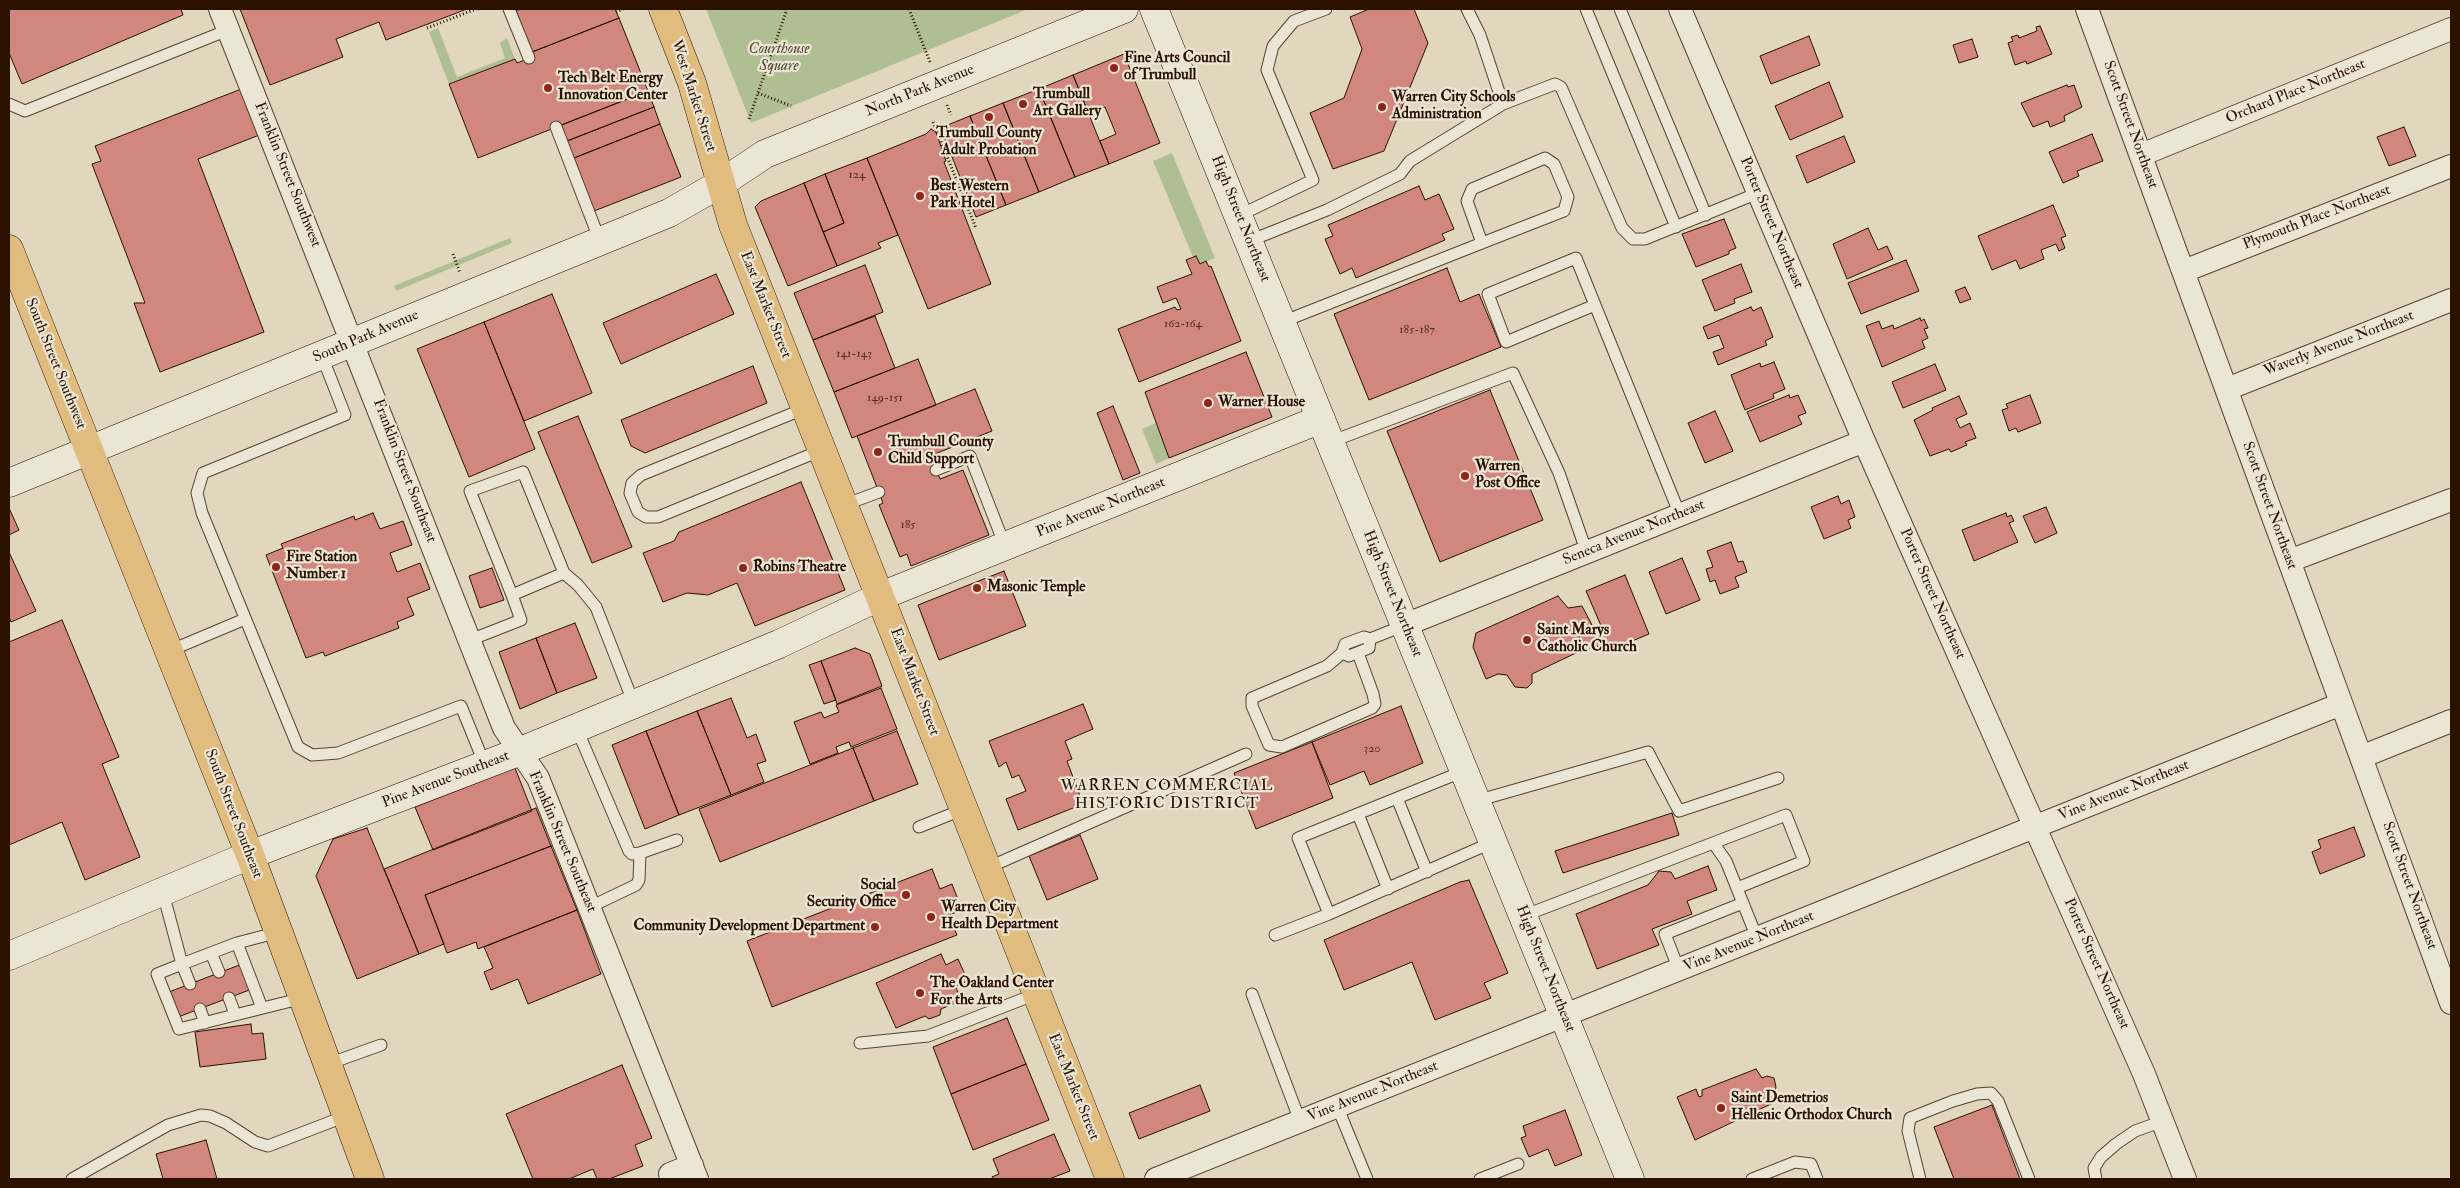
<!DOCTYPE html>
<html>
<head>
<meta charset="utf-8">
<style>
  body { margin:0 }
  #map { position:relative; width:2460px; height:1188px; overflow:hidden; background:#e0d7be; font-family:"IM FELL Double Pica",serif }
  canvas { display:block }
  .frame { position:absolute; inset:0; border:10px solid #2b1200; pointer-events:none }
</style>
</head>
<body>
<div id="map">
<canvas width="2460" height="1188"></canvas>
<div class="frame"></div>
</div>
<script>
const g = document.querySelector('canvas').getContext('2d');
g.lineJoin = 'round';
function paint(path, color) { g.fillStyle = color; g.fill(path, 'evenodd'); }
const toPath = rows => new Path2D(rows.map(r => 'M' + r).join(''));
function trace(path, color, width, dash) { g.strokeStyle = color; g.lineWidth = width; g.lineCap = dash ? 'butt' : 'round'; g.setLineDash(dash || []); g.stroke(path); }
function label(font, color, halo, rows, align = 'center') {
  g.font = font + ' "IM FELL Double Pica",serif'; g.lineWidth = 4.5; g.setLineDash([]); g.textBaseline = 'middle'; g.strokeStyle = halo; g.fillStyle = color; for (const [text, x, y, turn = 0] of rows) {
    g.save(); g.translate(x, y); g.rotate((+turn || 0) * Math.PI / 180); g.textAlign = isNaN(turn) ? turn : align; if (halo) g.strokeText(text, 0, 0); g.fillText(text, 0, 0); g.restore();
  }
}
paint(toPath([
  [706,9,1028,9,751,123],
  [438,28,457,77,505,58,500,43,507,38,515,59,449,84,429,32],
  [1172,153,1215,258,1200,264,1196,256,1193,257,1153,161],
  [510,238,512,243,396,291,394,286],
  [1156,423,1169,458,1156,464,1142,429]
]), '#b0bf93');
const building = toPath([
  [9,9,181,9,183,15,22,84,9,53,9,9],
  [240,9,467,9,386,40,379,22,336,39,343,57,270,85,240,9],
  [520,9,615,9,619,18,532,52,516,11,520,9],
  [1369,9,1414,9,1428,43,1384,151,1333,169,1310,113,1344,98,1362,49,1350,17,1369,9],
  [619,18,648,91,478,158,449,84,515,59,517,63,534,56,532,52,619,18],
  [2040,26,2052,54,2027,64,2026,61,2015,65,2008,43,2013,41,2011,37,2018,35,2019,38,2037,31,2036,27,2040,26],
  [1809,36,1820,65,1771,84,1760,56,1809,36],
  [1972,39,1978,57,1959,63,1953,45,1972,39],
  [1124,54,1160,143,1109,164,1100,141,1116,134,1105,107,1089,114,1073,75,1124,54],
  [1073,75,1109,164,1075,177,1039,89,1073,75],
  [1829,82,1843,117,1790,140,1775,106,1829,82],
  [2067,85,2068,87,2074,85,2082,107,2064,116,2065,121,2050,127,2048,121,2033,127,2021,103,2067,85],
  [249,86,267,132,198,159,264,332,160,372,134,303,145,303,92,164,101,161,95,146,249,86],
  [1039,89,1075,177,1039,192,1003,103,1039,89],
  [648,91,654,107,567,141,561,125,648,91],
  [1003,103,1039,192,1006,205,970,116,1003,103],
  [654,107,660,124,574,158,567,141,654,107],
  [970,116,1006,205,976,217,942,132,937,129,940,124,945,126,970,116],
  [660,124,681,177,594,211,574,158,660,124],
  [2404,127,2416,156,2389,166,2377,137,2404,127],
  [931,129,936,132,946,161,944,162,991,284,928,309,867,158,926,134,931,129],
  [2092,134,2103,161,2077,171,2079,176,2063,183,2049,152,2092,134],
  [1844,136,1855,162,1807,183,1796,156,1844,136],
  [867,158,898,235,878,243,881,248,837,266,823,232,844,223,825,174,867,158],
  [825,174,844,223,823,232,804,183,825,174],
  [804,183,837,266,788,286,755,207,761,201,804,183],
  [1419,186,1425,200,1439,194,1454,229,1442,234,1445,240,1356,278,1352,268,1340,274,1325,239,1333,236,1328,225,1419,186],
  [2053,205,2066,236,2061,238,2065,248,2059,251,2056,244,2041,250,2044,259,2020,269,2016,260,1992,270,1978,236,2053,205],
  [1724,219,1736,248,1729,251,1729,254,1696,267,1682,234,1724,219],
  [1868,228,1878,250,1887,246,1893,259,1847,279,1833,244,1868,228],
  [1196,256,1200,264,1206,261,1209,267,1211,266,1241,341,1139,382,1118,329,1175,307,1177,310,1181,309,1176,298,1163,303,1157,287,1192,274,1186,260,1196,256],
  [1906,260,1919,291,1861,314,1848,283,1906,260],
  [1741,264,1752,292,1734,299,1735,303,1715,311,1702,280,1741,264],
  [865,265,883,312,813,340,794,293,865,265],
  [1447,268,1460,302,1479,294,1501,347,1369,400,1334,314,1447,268],
  [716,274,734,314,621,364,603,323,716,274],
  [1965,287,1971,299,1960,303,1955,291,1965,287],
  [552,294,592,393,524,421,484,322,552,294],
  [1751,307,1753,311,1761,307,1773,337,1765,341,1767,345,1718,365,1713,352,1724,348,1719,335,1708,339,1703,327,1751,307],
  [875,316,895,368,834,392,813,340,875,316],
  [1920,318,1921,321,1924,319,1928,328,1924,329,1928,338,1922,341,1925,348,1882,367,1866,326,1879,321,1882,329,1893,325,1894,329,1920,318],
  [484,322,535,449,469,477,417,349,484,322],
  [1246,352,1272,417,1169,458,1145,392,1246,352],
  [918,359,936,405,852,438,834,392,918,359],
  [1774,362,1785,389,1773,394,1774,398,1745,410,1731,375,1760,363,1761,367,1774,362],
  [1935,364,1946,390,1903,408,1892,382,1935,364],
  [753,366,767,403,645,453,631,446,621,420,753,366],
  [975,389,992,431,930,456,940,479,963,470,989,535,911,566,907,554,900,557,879,505,883,503,857,436,975,389],
  [1490,390,1543,520,1440,562,1387,431,1490,390],
  [1789,395,1790,398,1798,395,1806,413,1798,416,1802,424,1760,442,1747,412,1789,395],
  [2030,395,2041,423,2018,432,2016,428,2009,431,2002,410,2008,408,2006,404,2030,395],
  [1959,396,1967,414,1956,419,1960,428,1970,423,1976,438,1965,442,1967,445,1951,452,1949,449,1930,456,1914,420,1933,410,1932,408,1959,396],
  [1113,406,1140,473,1123,480,1097,413,1113,406],
  [1715,411,1733,451,1705,463,1688,423,1715,411],
  [578,416,632,547,592,563,538,432,578,416],
  [801,482,845,590,755,626,737,583,708,595,687,593,663,602,643,553,674,541,679,532,801,482],
  [1838,496,1841,504,1849,500,1855,517,1848,520,1851,528,1824,539,1811,507,1838,496],
  [2046,507,2057,533,2035,543,2023,516,2046,507],
  [9,508,19,530,9,535,9,508],
  [373,513,380,529,403,521,412,545,390,553,397,572,420,563,430,589,407,598,414,615,397,622,399,628,325,656,323,652,306,658,266,555,283,548,281,544,354,516,355,520,373,513],
  [2006,513,2007,517,2011,515,2014,521,2009,523,2018,542,1974,561,1962,530,2006,513],
  [1731,542,1738,562,1743,561,1747,572,1735,577,1739,587,1720,594,1715,580,1710,582,1706,569,1713,567,1707,551,1731,542],
  [9,552,36,611,11,622,9,617,9,552],
  [1682,558,1700,600,1666,614,1649,572,1682,558],
  [492,568,504,600,480,608,469,576,492,568],
  [1004,571,1026,626,939,660,918,605,1004,571],
  [1625,575,1649,634,1603,653,1600,646,1578,652,1580,631,1588,627,1595,631,1602,628,1586,591,1625,575],
  [1558,596,1568,608,1582,606,1592,625,1580,631,1578,652,1532,674,1532,683,1527,688,1515,687,1507,675,1498,674,1486,679,1473,647,1476,633,1558,596],
  [62,620,119,757,102,764,140,857,85,880,62,822,9,845,9,642,62,620],
  [575,623,597,678,557,693,536,638,575,623],
  [536,638,557,693,520,709,499,652,536,638],
  [855,648,870,654,882,686,837,704,821,661,855,648],
  [821,661,836,700,824,704,809,665,821,661],
  [881,688,897,729,851,747,849,742,836,747,838,753,810,764,794,722,821,712,824,718,839,712,836,705,881,688],
  [731,698,747,738,756,734,766,761,757,764,764,782,731,795,697,711,731,698],
  [1083,704,1093,729,1065,741,1072,759,1067,761,1083,804,1018,830,1006,799,1026,791,1019,775,1012,778,1006,762,999,767,989,741,1083,704],
  [1401,706,1423,763,1370,785,1364,771,1330,785,1312,742,1401,706],
  [697,711,731,795,679,815,646,731,697,711],
  [646,731,679,815,645,829,612,745,646,731],
  [897,731,918,784,874,801,853,748,897,731],
  [1312,742,1333,798,1256,829,1234,773,1312,742],
  [853,748,874,801,720,862,699,809,853,748],
  [515,768,532,811,433,850,415,807,515,768],
  [536,808,551,846,425,895,444,944,419,954,384,869,536,808],
  [1672,813,1679,835,1563,873,1555,851,1672,813],
  [2354,827,2365,856,2320,874,2312,852,2321,848,2318,840,2354,827],
  [367,828,419,954,357,979,316,876,333,839,367,828],
  [1080,835,1098,879,1047,900,1029,856,1080,835],
  [551,846,577,910,478,949,476,942,447,953,425,895,551,846],
  [1708,866,1717,890,1687,901,1692,914,1652,929,1659,945,1597,969,1576,914,1648,885,1659,871,1671,872,1675,879,1708,866],
  [932,869,940,889,952,884,962,910,949,915,957,935,772,1007,747,941,932,869],
  [1469,880,1508,973,1484,983,1491,998,1435,1020,1412,962,1344,990,1324,940,1460,882,1469,880],
  [577,910,601,974,528,1004,518,979,491,990,484,972,493,968,484,947,577,910],
  [941,954,946,965,958,959,968,981,955,986,962,1000,941,1009,940,1015,929,1019,925,1016,896,1028,876,983,941,954],
  [242,964,252,989,178,1017,169,992,242,964],
  [1007,1018,1026,1064,951,1094,933,1047,1007,1018],
  [251,1024,252,1034,263,1033,266,1059,200,1067,195,1032,251,1024],
  [1026,1064,1049,1120,973,1150,951,1094,1026,1064],
  [622,1065,652,1138,635,1145,643,1166,609,1179,597,1179,593,1169,569,1179,533,1179,506,1114,622,1065],
  [1756,1069,1762,1078,1767,1076,1774,1078,1776,1087,1775,1091,1770,1093,1773,1103,1695,1140,1677,1097,1696,1089,1699,1097,1702,1096,1702,1090,1756,1069],
  [1200,1085,1210,1111,1139,1139,1129,1113,1200,1085],
  [1992,1105,2020,1179,1954,1179,1934,1127,1992,1105],
  [1565,1110,1582,1155,1555,1166,1548,1149,1529,1157,1521,1138,1526,1136,1523,1126,1565,1110],
  [1054,1134,1070,1171,1049,1179,993,1179,992,1177,999,1174,993,1159,1054,1134],
  [206,1140,217,1179,163,1179,156,1154,206,1140]
]);
paint(building, '#d1877d');
trace(building, '#2b1200', 1);
const lane = toPath([
  [509,9,529,58],
  [1467,9,1480,35,1503,104],
  [1586,9,1676,227],
  [1620,9,1706,215],
  [9,104,25,111,228,30],
  [556,127,600,241],
  [1238,216,1313,180,1267,70,1273,46,1294,21,1326,9],
  [1249,241,1327,210,1400,174,1410,161,1503,104,1555,84,1561,87,1622,228,1633,239,1645,239,1758,193],
  [1595,305,1506,342,1488,294,1576,258,1680,515],
  [1282,322,1482,243,1564,211,1568,197,1554,164,1545,158,1472,189,1467,201,1482,243],
  [322,356,345,415,203,473,197,493,202,513,298,747,312,755,338,753,461,706,485,765],
  [806,408,641,475,632,483,630,493,638,512,646,517,658,517,822,450],
  [1330,442,1513,373,1559,473,1587,553],
  [936,470,970,456,1005,546],
  [523,472,564,573,512,595,470,491,523,472],
  [844,505,879,492],
  [564,573,578,585,596,607,634,704],
  [1370,639,1369,648,1349,656,1342,653,1345,644,1364,637,1370,639,1405,625],
  [470,640,521,620,512,595],
  [169,651,245,619],
  [1342,653,1327,666,1252,698,1252,706,1269,745,1282,747,1372,708,1375,704,1373,694,1358,653],
  [576,727,629,851,632,854,640,853,677,840],
  [1464,771,1298,838,1329,914,1493,842],
  [1397,798,1427,872],
  [1476,801,1648,752,1679,811,1778,778],
  [1358,814,1388,889],
  [919,827,964,809],
  [1714,844,1726,861,1757,938],
  [987,868,1246,754],
  [163,893,182,964,157,974,179,1029,303,998],
  [590,907,636,885,639,880,640,853],
  [1523,916,1786,815,1804,861,1737,888],
  [1275,935,1329,914],
  [237,943,262,1008],
  [211,953,219,972],
  [1679,970,1665,934,1743,903],
  [190,984,182,964,237,943,279,932],
  [1252,994,1300,1121],
  [229,998,235,1014],
  [200,1009,205,1023],
  [860,1043,928,1036,1036,994],
  [328,1064,381,1045],
  [1337,1106,1367,1179],
  [72,1179,168,1125,201,1115,210,1116,226,1123,255,1142,268,1146,346,1116],
  [1480,1179,1518,1164],
  [1752,1179,1795,1162,1811,1164,1817,1179],
  [1920,1179,1908,1131,1910,1118,1953,1101,1977,1094,1991,1093,1998,1101,2029,1179],
  [2096,1179,2094,1168,2101,1157,2116,1144,2135,1131,2163,1121]
]);
const street = toPath([
  [220,9,504,728,538,778,697,1179],
  [1680,9,1864,441,2144,1074,2185,1179],
  [2087,9,2451,1003],
  [2141,155,2451,29],
  [2184,271,2451,166],
  [2227,389,2451,300],
  [2289,561,2451,500],
  [1405,625,1864,441],
  [2361,757,2451,721],
  [670,1174,692,1165],
  [1156,1179,2341,704]
]);
const secondary = toPath([
  [1154,9,1630,1179],
  [9,483,669,213,720,184,765,154,1124,9],
  [9,956,250,855,521,751,779,644,881,596,1321,419]
]);
const primary = toPath([
  [663,9,692,83,733,225,1110,1179],
  [9,249,250,855,370,1179]
]);
trace(lane, '#584330', 13);
trace(street, '#584330', 24);
trace(secondary, '#2b1200', 29);
trace(primary, '#2b1200', 29);
trace(toPath([
  [479,9,480,12],
  [909,9,930,62],
  [616,12,623,9],
  [427,28,476,9],
  [758,93,791,106],
  [947,105,951,115],
  [749,119,787,9],
  [933,122,976,228],
  [453,254,460,273]
]), '#2b1200', 3, [1, 2.5]);
trace(lane, '#ebe5d5', 11);
trace(street, '#ebe5d5', 22);
trace(secondary, '#ebe5d5', 28);
trace(primary, '#e0bc7f', 28);
for (const [x, y, r, color] of [
  [1114,68,5,"#8f2418"],
  [548,88,5,"#8f2418"],
  [1023,104,5,"#8f2418"],
  [1382,107,5,"#8f2418"],
  [989,117,5,"#8f2418"],
  [920,196,5,"#8f2418"],
  [1208,403,5,"#8f2418"],
  [878,452,5,"#8f2418"],
  [1465,476,5,"#8f2418"],
  [276,567,5,"#8f2418"],
  [743,568,5,"#8f2418"],
  [977,588,5,"#8f2418"],
  [1527,640,5,"#8f2418"],
  [906,895,5,"#8f2418"],
  [931,917,5,"#8f2418"],
  [875,927,5,"#8f2418"],
  [920,993,5,"#8f2418"],
  [1721,1108,5,"#8f2418"]
]) { const dot = new Path2D(); dot.arc(x, y, r, 0, 2 * Math.PI); g.fillStyle = color; g.fill(dot); trace(dot, '#ebe5d5', 2); }
label('12px', '#542f1f', null, [
  ["124",857,175],
  ["162-164",1183,324],
  ["185-187",1417,330],
  ["141-143",854,354],
  ["149-151",885,398],
  ["185",908,525],
  ["320",1372,749]
]);
label('italic 15px', '#53462c', '#ebe5d5', [
  ["Courthouse",779,50],
  ["Square",779,67]
]);
label('bold 15px', '#2b1200', '#ebe5d5', [
  ["Fine Arts Council",1124,59],
  ["of Trumbull",1124,76],
  ["Tech Belt Energy",558,79],
  ["Innovation Center",558,96],
  ["Trumbull",1033,95],
  ["Art Gallery",1033,112],
  ["Warren City Schools",1392,98],
  ["Administration",1392,115],
  ["Trumbull County",989,134,"center"],
  ["Adult Probation",989,151,"center"],
  ["Best Western",930,187],
  ["Park Hotel",930,204],
  ["Warner House",1218,403],
  ["Trumbull County",888,443],
  ["Child Support",888,460],
  ["Warren",1475,467],
  ["Post Office",1475,484],
  ["Fire Station",286,558],
  ["Number 1",286,575],
  ["Robins Theatre",753,568],
  ["Masonic Temple",987,588],
  ["Saint Marys",1537,631],
  ["Catholic Church",1537,648],
  ["Social",896,886,"right"],
  ["Security Office",896,903,"right"],
  ["Warren City",941,908],
  ["Health Department",941,925],
  ["Community Development Department",865,927,"right"],
  ["The Oakland Center",930,984],
  ["For the Arts",930,1001],
  ["Saint Demetrios",1731,1099],
  ["Hellenic Orthodox Church",1731,1116]
], 'left');
label('15px', '#2b1200', '#ebe5d5', [
  ["North Park Avenue",920,91,-22],
  ["Orchard Place Northeast",2296,92,-22],
  ["West Market Street",693,96,72],
  ["Scott Street Northeast",2130,125,70],
  ["Franklin Street Southwest",287,175,68],
  ["Plymouth Place Northeast",2317,218,-21],
  ["High Street Northeast",1240,219,68],
  ["Porter Street Northeast",1771,223,67],
  ["East Market Street",765,305,68],
  ["South Park Avenue",366,337,-23],
  ["Waverly Avenue Northeast",2339,344,-21],
  ["South Street Southwest",55,364,68],
  ["Franklin Street Southeast",404,471,69],
  ["Scott Street Northeast",2269,506,70],
  ["Pine Avenue Northeast",1101,508,-22],
  ["Seneca Avenue Northeast",1634,533,-22],
  ["High Street Northeast",1392,594,68],
  ["Porter Street Northeast",1932,594,66],
  ["East Market Street",914,682,69],
  ["Pine Avenue Southeast",446,780,-21],
  ["Vine Avenue Northeast",2124,791,-22],
  ["South Street Southeast",233,814,69],
  ["Franklin Street Southeast",562,842,67],
  ["Scott Street Northeast",2409,886,70],
  ["Vine Avenue Northeast",1749,942,-22],
  ["Porter Street Northeast",2096,964,66],
  ["High Street Northeast",1545,969,68],
  ["East Market Street",1073,1087,68],
  ["Vine Avenue Northeast",1373,1092,-22]
]);
g.letterSpacing = '1px';
label('16px', '#2b1200', '#ebe5d5', [
  ["WARREN COMMERCIAL",1167,787],
  ["HISTORIC DISTRICT",1167,805]
]);
g.letterSpacing = '0px';
</script>
</body>
</html>
